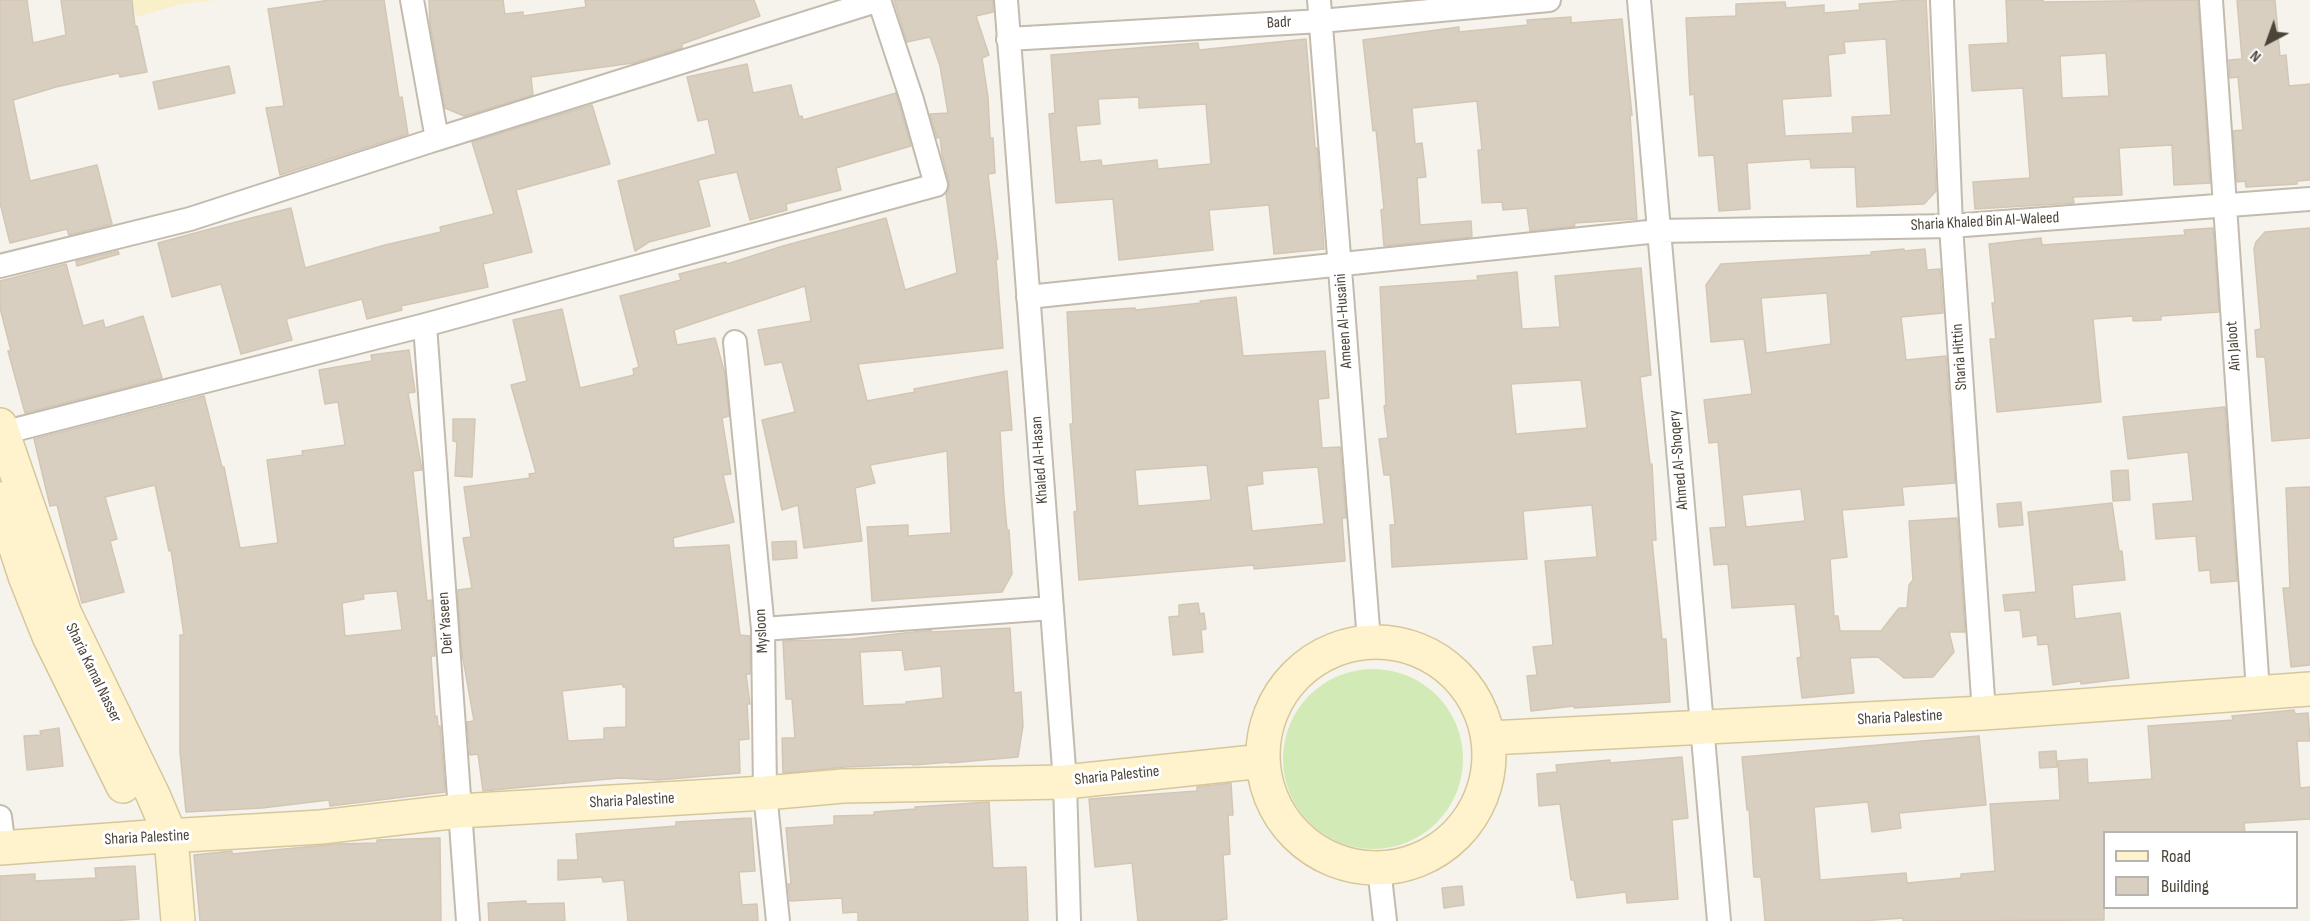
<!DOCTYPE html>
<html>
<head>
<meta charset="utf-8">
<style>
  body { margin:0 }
  #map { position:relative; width:2310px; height:921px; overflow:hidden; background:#f6f3ec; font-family:"Sofia Sans Condensed",sans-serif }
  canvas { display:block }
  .legend { position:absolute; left:2103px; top:831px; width:195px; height:78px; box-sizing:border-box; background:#fff; border:2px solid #b7b4b0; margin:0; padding:8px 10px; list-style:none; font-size:18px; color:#4b4439 }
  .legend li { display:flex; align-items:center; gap:12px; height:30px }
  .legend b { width:30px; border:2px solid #b7b4b0 }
  .north { position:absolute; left:2238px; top:12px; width:60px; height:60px; -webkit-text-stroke:4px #fff; paint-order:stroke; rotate:221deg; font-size:16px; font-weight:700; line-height:24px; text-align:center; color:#4b4439 }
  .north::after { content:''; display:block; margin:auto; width:21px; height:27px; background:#4b4439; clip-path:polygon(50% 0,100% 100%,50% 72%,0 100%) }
</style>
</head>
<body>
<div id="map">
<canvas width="2310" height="921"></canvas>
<ul class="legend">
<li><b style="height:8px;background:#fff3cd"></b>Road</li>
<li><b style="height:16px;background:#d8cfc1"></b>Building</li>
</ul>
<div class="north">N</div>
</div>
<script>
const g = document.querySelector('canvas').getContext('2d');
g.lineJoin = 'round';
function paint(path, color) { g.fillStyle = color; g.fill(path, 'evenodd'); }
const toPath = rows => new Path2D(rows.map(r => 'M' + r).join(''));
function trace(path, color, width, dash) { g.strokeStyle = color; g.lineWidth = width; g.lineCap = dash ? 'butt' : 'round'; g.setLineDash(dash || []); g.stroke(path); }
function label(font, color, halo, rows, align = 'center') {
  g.font = font + ' "Sofia Sans Condensed",sans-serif'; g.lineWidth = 6; g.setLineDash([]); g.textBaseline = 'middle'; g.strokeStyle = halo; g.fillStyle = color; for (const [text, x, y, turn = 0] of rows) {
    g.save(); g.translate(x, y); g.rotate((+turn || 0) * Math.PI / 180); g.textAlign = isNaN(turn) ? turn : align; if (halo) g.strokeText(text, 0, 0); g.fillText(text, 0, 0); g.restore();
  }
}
paint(toPath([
  '1283 759a90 90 0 1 1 180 0a90 90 0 1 1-180 0Z'
]), '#d2eab5');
paint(toPath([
  [133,0,215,0,181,4,136,17]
]), '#f9efc9');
const building = toPath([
  [0,0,27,0,33,43,66,35,61,0,132,0,135,27,137,26,147,72,120,77,119,73,56,87,13,100,30,181,97,165,112,224,69,235,67,229,10,243,0,203,0,0],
  [330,0,384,0,399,98,402,97,408,134,280,175,266,108,284,106,268,9,330,0],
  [429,0,503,0,505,14,523,12,523,16,586,7,585,0,754,0,760,16,682,44,682,48,633,63,531,77,533,95,464,116,445,108,430,23,429,0],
  [894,0,993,0,993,12,976,16,989,55,982,58,988,97,990,138,993,138,995,173,988,174,998,259,996,259,1003,348,858,364,867,401,915,392,914,389,1007,371,1012,430,1000,431,1004,497,1007,530,1009,530,1012,574,1002,592,872,601,867,527,908,525,908,536,951,533,947,451,870,465,875,483,855,488,862,541,804,548,798,505,782,510,762,420,795,412,782,362,765,365,758,330,811,321,805,286,674,330,677,345,715,338,725,374,729,416,722,418,731,474,723,475,734,522,673,538,674,548,729,545,740,635,750,636,750,674,746,674,750,704,747,704,749,739,739,740,740,773,659,780,619,778,483,791,478,754,470,755,467,722,474,721,462,653,458,598,458,590,472,588,463,538,471,537,464,487,530,478,529,474,536,473,511,385,527,381,513,320,562,309,580,388,634,375,633,369,639,367,620,296,681,280,679,274,726,262,727,264,783,246,886,218,905,290,957,273,946,194,949,188,949,181,942,155,940,137,937,138,930,114,948,113,940,66,930,37,907,42,894,0],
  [623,684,623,687,626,687,626,727,604,728,604,739,568,741,562,691,623,684],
  [1911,0,1926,0,1936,191,1924,204,1857,207,1855,167,1811,168,1810,159,1747,163,1750,209,1719,211,1714,155,1699,156,1694,94,1690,95,1686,18,1736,16,1736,4,1785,2,1786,8,1824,5,1824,13,1860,10,1859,4,1911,0],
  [1886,39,1891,115,1852,117,1853,133,1785,136,1782,99,1831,96,1828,55,1845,53,1844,42,1886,39],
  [2006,0,2043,0,2043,2,2198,0,2210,183,2174,185,2172,145,2119,148,2122,195,2073,197,2074,203,1975,209,1973,182,2030,178,2023,88,1972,91,1969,45,2008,43,2006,0],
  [2106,53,2109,96,2062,98,2060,56,2106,53],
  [2237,0,2275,0,2280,56,2286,55,2289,86,2310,84,2310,180,2297,181,2297,184,2246,187,2245,181,2237,182,2233,131,2243,130,2238,77,2230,78,2229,60,2242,59,2237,0],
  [1571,17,1571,23,1622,19,1632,115,1630,115,1637,219,1574,223,1575,226,1530,231,1527,208,1503,210,1502,202,1482,203,1478,150,1482,150,1477,101,1412,108,1415,144,1422,143,1426,177,1417,178,1420,225,1471,221,1472,237,1384,246,1381,210,1384,209,1376,130,1373,131,1363,40,1459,27,1459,32,1528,25,1527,20,1571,17],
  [1306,39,1315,148,1317,148,1324,249,1274,254,1269,205,1209,210,1213,250,1119,260,1113,199,1056,203,1049,114,1055,113,1051,55,1198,43,1199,50,1306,39],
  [1139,97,1139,108,1206,104,1211,164,1158,169,1157,160,1102,166,1101,160,1080,162,1076,126,1100,124,1098,99,1139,97],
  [747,64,753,93,791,85,799,117,802,116,803,120,896,93,911,146,836,168,841,190,786,204,787,210,750,220,737,172,698,180,710,226,649,242,635,251,618,181,716,154,708,119,698,121,687,77,747,64],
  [229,66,235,93,159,109,153,82,229,66],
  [592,105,610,164,516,190,532,252,483,264,488,287,401,306,402,310,367,319,362,299,286,319,292,340,241,354,221,284,172,297,158,243,251,218,291,208,305,268,385,245,441,232,440,227,494,214,472,142,592,105],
  [2213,228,2219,312,2161,316,2161,320,2133,321,2133,316,2093,319,2101,402,1997,412,1990,339,1996,339,1992,303,1995,303,1989,244,2041,238,2042,245,2185,235,2184,230,2213,228],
  [2310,228,2310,438,2272,441,2265,357,2257,357,2255,330,2261,329,2254,249,2256,242,2265,232,2310,228],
  [1904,249,1904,251,1925,249,1927,270,1940,269,1943,313,1901,317,1906,360,1946,356,1955,483,1902,487,1904,505,1842,510,1847,557,1830,559,1834,616,1838,616,1840,631,1881,631,1899,608,1907,608,1909,585,1913,580,1909,521,1957,518,1965,632,1949,632,1954,652,1933,677,1904,678,1878,657,1850,658,1854,693,1802,698,1797,658,1801,657,1795,604,1732,608,1728,564,1714,565,1710,528,1726,527,1718,442,1709,443,1704,400,1752,394,1744,339,1711,342,1706,285,1721,264,1871,255,1871,252,1904,249],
  [1827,293,1831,344,1766,353,1761,298,1827,293],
  [1801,489,1805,521,1746,527,1742,495,1801,489],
  [118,251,119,254,77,266,76,261,118,251],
  [66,264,83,326,103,320,105,328,143,316,162,378,25,413,8,351,11,351,0,308,0,281,66,264],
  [1641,268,1651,375,1640,377,1650,464,1652,464,1656,540,1652,540,1662,639,1666,639,1670,702,1574,708,1574,706,1531,711,1527,676,1537,675,1533,647,1553,645,1545,561,1597,557,1592,505,1523,511,1527,559,1392,567,1390,525,1395,525,1390,475,1384,475,1379,439,1388,438,1384,406,1386,405,1380,287,1478,280,1477,276,1517,272,1522,329,1560,327,1555,276,1641,268],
  [1581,380,1587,428,1516,434,1511,384,1581,380],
  [1236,297,1243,356,1325,351,1329,398,1318,399,1322,448,1340,447,1346,518,1342,518,1345,561,1254,569,1254,565,1079,580,1074,512,1077,511,1070,424,1073,424,1067,312,1135,308,1135,310,1201,303,1200,301,1236,297],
  [1207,465,1211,500,1138,506,1135,470,1207,465],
  [1318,467,1324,524,1252,531,1247,486,1263,484,1262,471,1318,467],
  [409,350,415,392,408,393,422,470,413,471,427,601,431,600,435,656,431,656,435,717,437,716,438,726,440,726,445,792,330,806,329,800,262,808,186,812,180,752,180,635,184,635,171,550,169,551,155,485,105,497,117,539,110,541,124,592,82,603,57,505,50,506,34,439,204,396,222,467,224,467,240,548,278,543,267,460,303,455,302,451,345,445,338,402,325,404,319,370,372,361,371,355,409,350],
  [397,591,402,630,345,636,342,603,364,599,363,594,397,591],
  [2225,407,2237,581,2211,583,2210,570,2199,571,2196,536,2156,539,2153,504,2193,501,2188,452,2128,459,2123,417,2225,407],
  [453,419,475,419,472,477,455,476,457,442,453,441,453,419],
  [2128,470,2130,500,2113,501,2111,471,2128,470],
  [2310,487,2310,665,2291,667,2283,588,2290,588,2286,488,2310,487],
  [2021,502,2023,525,1999,527,1997,504,2021,502],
  [2112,503,2119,551,2122,551,2125,580,2072,585,2075,619,2120,613,2129,678,2081,684,2081,681,2053,685,2048,644,2038,645,2037,635,2023,637,2020,610,2005,611,2003,595,2036,592,2028,512,2112,503],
  [796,541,797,558,773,560,772,542,796,541],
  [1198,603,1200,614,1204,613,1206,629,1201,630,1203,652,1173,655,1169,617,1179,616,1179,605,1198,603],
  [1010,628,1014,693,1021,692,1023,726,1018,757,950,763,950,762,913,765,912,764,846,767,783,773,782,738,795,738,792,699,786,699,783,641,852,639,931,630,932,632,1010,628],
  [902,650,905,670,941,666,943,698,906,702,906,704,863,706,860,652,902,650],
  [2294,710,2295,714,2308,713,2310,741,2297,741,2300,788,2310,787,2310,819,2244,823,2245,832,2104,832,2104,920,1903,921,1903,918,1862,921,1765,921,1761,877,1754,877,1749,810,1747,810,1742,757,1979,736,1986,805,1899,813,1901,828,1872,832,1868,802,1814,807,1820,880,1906,873,1907,883,1961,878,1961,874,1995,871,1990,804,2060,800,2058,761,2087,759,2088,783,2152,779,2148,726,2233,720,2232,716,2294,710],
  [59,728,63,766,27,770,24,736,41,735,40,731,59,728],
  [2056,751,2057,767,2040,768,2039,752,2056,751],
  [1682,757,1688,818,1672,820,1678,899,1627,903,1626,892,1577,898,1574,880,1571,880,1560,804,1539,806,1537,774,1557,772,1556,765,1610,760,1610,763,1682,757],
  [1231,783,1233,815,1228,815,1230,854,1223,855,1227,919,1215,921,1138,921,1132,863,1095,867,1089,799,1197,791,1197,787,1231,783],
  [989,802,993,868,1026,867,1028,921,858,921,858,912,843,913,842,898,790,901,788,884,791,884,786,828,834,825,834,816,874,815,874,812,915,809,915,807,989,802],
  [751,818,755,871,739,872,742,905,757,904,758,921,628,921,624,880,603,882,602,877,558,880,558,860,578,860,576,834,676,826,676,822,751,818],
  [440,838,441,921,200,921,194,855,232,851,232,854,337,844,377,843,377,840,440,838],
  [135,866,139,919,110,921,0,921,0,876,35,874,35,881,96,878,95,868,135,866],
  [1462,886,1464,905,1444,908,1442,888,1462,886],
  [526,901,526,904,564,903,565,921,489,921,488,903,526,901]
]);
paint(building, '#d8cfc1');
trace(building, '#d3c7b4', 1.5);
const street = toPath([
  [1006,0,1065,782,1069,921],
  [1319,0,1369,641],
  [1639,0,1719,921],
  [1942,0,1951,226,1984,713],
  [2211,0,2258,691],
  [1008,39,1321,21,1549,0],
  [0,266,190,219,437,139,412,0],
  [1028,297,1658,231,1951,226,2310,199],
  [425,325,468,921],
  [735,342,763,629,765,793,778,921],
  [2,433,425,325,936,185,912,100,879,0,437,139],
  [763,629,1052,608],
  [0,817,4,848],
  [1379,868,1385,921]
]);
const secondary = toPath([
  [0,425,65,614,153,795,171,837,178,921],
  [0,499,25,576,49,636,123,786],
  '1263 755a113 113 0 1 1 226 0a113 113 0 1 1-226 0Z',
  [1489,738,1984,713,2310,689],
  [0,848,150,837,321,827,459,811,765,793,843,786,1065,782,1263,761]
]);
trace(street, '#c2bbae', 26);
trace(secondary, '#d6c79b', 36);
trace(street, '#fff', 22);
trace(secondary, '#fff3cd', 33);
label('16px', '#4b4439', '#fff', [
  ["Badr",1279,23,-3],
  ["Sharia Khaled Bin Al-Waleed",1985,222,-3],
  ["Ameen Al-Husaini",1344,321,-94],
  ["Ain Jaloot",2234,346,-94],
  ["Sharia Hittin",1960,357,-94],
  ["Khaled Al-Hasan",1040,460,-94],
  ["Ahmed Al-Shoqery",1679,460,-95],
  ["Deir Yaseen",446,623,-94],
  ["Mysloon",762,631,-93],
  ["Sharia Kamal Nasser",93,673,64],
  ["Sharia Palestine",1900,718,-3],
  ["Sharia Palestine",1117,776,-6],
  ["Sharia Palestine",632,801,-3],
  ["Sharia Palestine",147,838,-3]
]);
</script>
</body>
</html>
